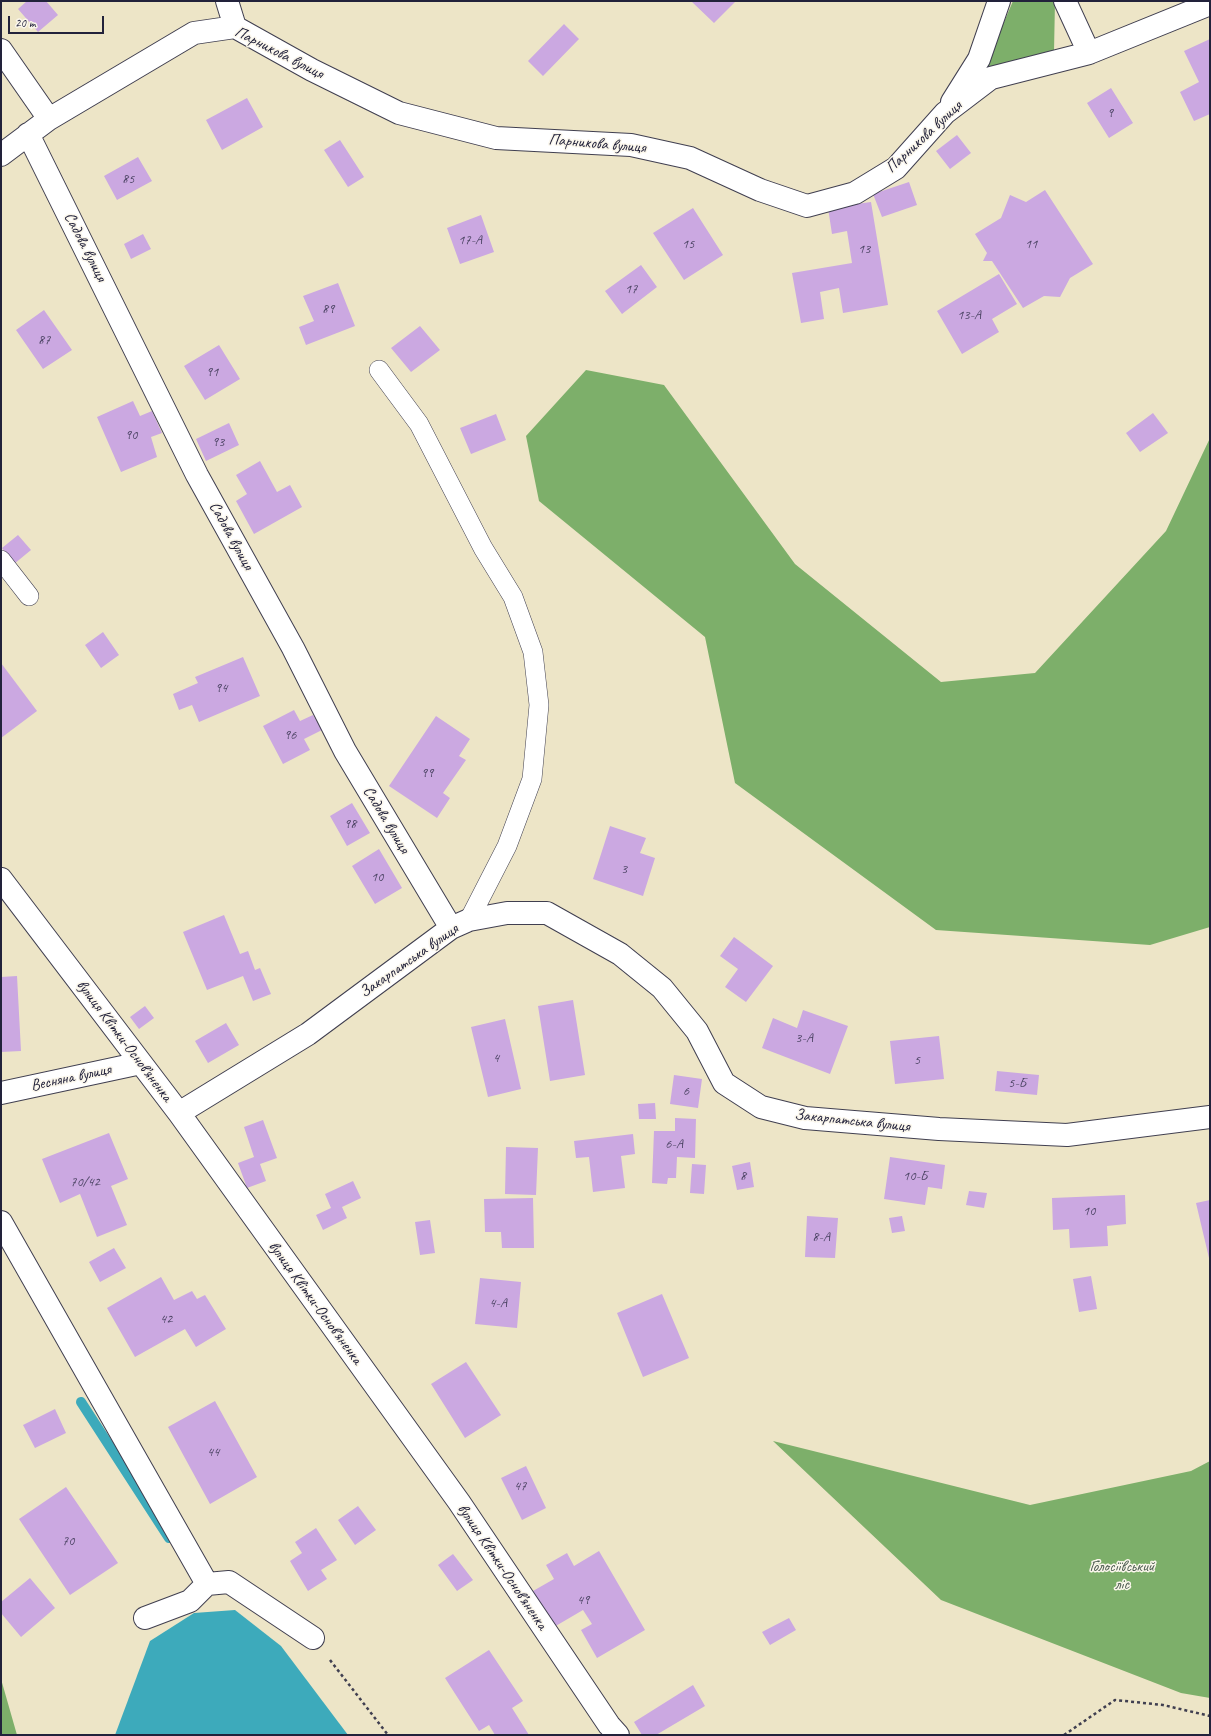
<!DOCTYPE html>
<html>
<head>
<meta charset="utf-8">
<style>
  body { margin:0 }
  #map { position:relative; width:1211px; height:1736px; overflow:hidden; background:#ede5c7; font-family:Caveat,sans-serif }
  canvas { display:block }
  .frame { position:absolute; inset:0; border:2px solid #22223b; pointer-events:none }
  .scale { position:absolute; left:8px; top:16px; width:96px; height:18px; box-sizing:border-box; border:2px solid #22223b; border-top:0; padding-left:5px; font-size:12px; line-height:14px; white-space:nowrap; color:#22223b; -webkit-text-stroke:3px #fbf7ec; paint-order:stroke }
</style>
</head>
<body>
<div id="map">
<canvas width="1211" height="1736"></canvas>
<div class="frame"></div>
<div class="scale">20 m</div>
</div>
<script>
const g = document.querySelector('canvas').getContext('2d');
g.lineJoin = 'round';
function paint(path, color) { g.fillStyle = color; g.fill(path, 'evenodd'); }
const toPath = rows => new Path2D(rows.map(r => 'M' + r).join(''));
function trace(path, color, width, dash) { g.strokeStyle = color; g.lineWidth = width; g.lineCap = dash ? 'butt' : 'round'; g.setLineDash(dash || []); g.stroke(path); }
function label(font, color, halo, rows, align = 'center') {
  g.font = font + ' Caveat,sans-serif'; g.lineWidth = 3; g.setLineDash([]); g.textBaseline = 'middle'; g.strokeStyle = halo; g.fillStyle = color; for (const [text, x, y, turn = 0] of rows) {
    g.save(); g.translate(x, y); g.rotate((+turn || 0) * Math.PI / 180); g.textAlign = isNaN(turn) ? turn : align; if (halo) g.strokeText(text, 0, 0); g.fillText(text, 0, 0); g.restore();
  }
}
paint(toPath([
  [1013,1,1055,1,1054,52,997,65,980,78],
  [586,370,664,385,795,564,941,682,1035,673,1166,531,1210,438,1210,927,1150,945,936,930,735,783,705,637,539,501,526,436],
  [773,1441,1030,1505,1191,1471,1210,1461,1210,1698,1181,1693,941,1600],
  [1,1679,17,1735,1,1735]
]), '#7daf6a');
paint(toPath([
  [235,1610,281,1646,348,1735,115,1735,150,1641,194,1613]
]), '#3daabb');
trace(toPath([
  [81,1402,169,1538]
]), '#3daabb', 10);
paint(toPath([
  [27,1,46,1,58,15,38,32,18,9],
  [691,1,736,1,714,23],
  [564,24,579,39,543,76,528,61],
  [1210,39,1210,114,1194,121,1180,92,1199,82,1184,51],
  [1111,88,1133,123,1109,138,1087,103],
  [247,98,263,127,222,150,206,120],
  [957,135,971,153,950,169,936,151],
  [340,140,364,177,348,187,324,150],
  [138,157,152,181,117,200,104,176],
  [909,182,917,205,882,217,873,194],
  [1045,190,1093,264,1070,278,1060,297,1044,296,1023,308,992,261,983,261,987,253,975,234,1001,218,1010,195,1026,202],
  [871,202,888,305,843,313,839,288,820,292,824,319,801,323,792,273,852,263,847,231,832,234,828,208],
  [693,208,723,255,684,280,653,233],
  [481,215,494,252,460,264,447,228],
  [143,234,151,249,131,259,124,244],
  [641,265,657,287,622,314,605,291],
  [999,274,1017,304,992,319,999,332,962,354,937,311],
  [338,283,355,326,306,345,299,327,314,321,303,296],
  [44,310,72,350,43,369,16,330],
  [420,326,440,350,411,372,391,348],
  [219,345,240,379,205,400,184,366],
  [133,401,140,416,152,411,162,433,151,437,157,457,121,472,97,417],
  [1153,413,1168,433,1140,452,1126,433],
  [496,414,506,440,471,454,460,428],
  [229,423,239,445,206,461,196,439],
  [260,461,277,492,290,485,302,507,254,534,236,501,247,494,236,475],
  [18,535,31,550,14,564,2,548],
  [103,632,119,655,101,668,85,645],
  [243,657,260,696,199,722,192,705,179,710,173,694,198,683,195,677],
  [1,663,37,711,1,738],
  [294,710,300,721,313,715,322,730,304,739,310,750,283,764,263,726],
  [436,716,470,739,459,756,466,760,443,793,450,798,437,818,389,786],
  [352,803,370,833,347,846,330,816],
  [610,826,646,838,640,853,655,858,643,896,593,879],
  [379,849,402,888,375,904,352,866],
  [224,915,240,954,248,951,255,970,260,968,271,994,253,1001,243,976,207,990,183,932],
  [734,937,773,966,746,1002,725,987,738,969,720,956],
  [17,976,21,1051,1,1052,1,977],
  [573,1000,585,1075,550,1081,538,1006],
  [145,1006,154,1018,139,1029,130,1017],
  [803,1010,848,1026,830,1074,762,1048,773,1018,797,1028],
  [505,1019,521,1089,488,1097,471,1027],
  [226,1023,239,1045,208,1063,195,1041],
  [939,1036,944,1079,895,1084,890,1041],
  [997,1071,1039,1075,1037,1095,995,1091],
  [674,1075,702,1079,698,1108,670,1104],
  [655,1103,656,1119,639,1119,638,1104],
  [675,1118,696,1119,695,1158,677,1157,676,1178,668,1178,667,1184,652,1183,654,1131,675,1131],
  [263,1120,277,1158,260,1164,266,1181,247,1188,238,1163,254,1157,244,1127],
  [109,1133,128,1179,111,1186,127,1225,97,1237,80,1194,60,1203,42,1159],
  [633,1134,635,1154,621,1156,625,1188,593,1192,589,1157,576,1158,574,1141],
  [506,1147,538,1148,536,1195,505,1194],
  [890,1157,945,1165,942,1189,928,1187,925,1205,884,1199],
  [750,1162,754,1187,737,1190,732,1166],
  [692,1164,706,1165,704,1194,690,1193],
  [353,1181,361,1198,342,1207,347,1218,323,1230,316,1215,331,1208,325,1194],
  [969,1191,987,1193,984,1208,966,1205],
  [1125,1195,1126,1224,1107,1226,1108,1246,1070,1248,1069,1229,1053,1230,1052,1198],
  [533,1198,534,1248,502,1248,501,1232,485,1232,484,1199],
  [1210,1200,1210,1258,1209,1258,1196,1203],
  [807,1216,838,1218,835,1258,805,1257],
  [902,1216,905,1231,892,1233,889,1218],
  [430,1220,435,1253,420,1255,415,1222],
  [114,1248,126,1268,100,1282,89,1262],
  [1091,1276,1097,1309,1079,1312,1073,1279],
  [161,1277,174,1300,192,1291,197,1299,205,1295,226,1329,196,1347,185,1329,135,1357,107,1308],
  [480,1278,521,1282,517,1328,475,1324],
  [662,1294,689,1358,643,1377,617,1313],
  [466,1362,501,1415,465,1438,431,1384],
  [215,1401,257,1477,210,1504,168,1427],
  [55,1409,66,1433,35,1448,23,1425],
  [526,1466,546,1508,522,1520,501,1478],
  [66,1487,118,1563,70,1595,19,1519],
  [358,1506,376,1530,355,1545,338,1520],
  [316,1528,337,1560,321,1570,327,1579,308,1591,290,1561,302,1553,295,1542],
  [599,1551,645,1630,597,1658,581,1630,592,1624,583,1610,554,1627,533,1591,554,1579,546,1565,567,1553,574,1566],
  [453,1554,473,1580,457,1591,438,1565],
  [30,1578,55,1608,21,1637,1,1613,1,1602],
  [789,1618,796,1630,770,1645,762,1632],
  [489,1650,523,1701,512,1708,529,1735,495,1735,489,1725,479,1731,445,1678],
  [693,1685,705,1706,656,1735,642,1735,634,1722]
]), '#cba8e1');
const service = toPath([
  [379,370,419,424,483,548,513,597,533,652,539,705,532,779,507,846,469,920],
  [1,560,29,596]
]);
const minor = toPath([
  [227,1,235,27],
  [1065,1,1089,53],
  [1,50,49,119],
  [952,102,979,59,999,1],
  [28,134,197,475,293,648,345,751,451,928],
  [1,155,49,119,194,33,235,27,312,70,399,113,496,138,631,145,690,158,760,190,807,206,855,193,896,168,945,113,991,78,1089,53,1210,4],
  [1,879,179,1113,459,1502,609,1725,618,1735],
  [1,1093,141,1063],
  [179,1113,308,1034,451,928,469,920,507,913,547,913,620,954,662,988,697,1031,724,1083,761,1107,805,1118,939,1129,1067,1135,1210,1117],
  [1,1222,207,1584,229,1582,313,1638],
  [145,1618,190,1601,207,1584]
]);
trace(service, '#403f50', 20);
trace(minor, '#403f50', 24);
trace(toPath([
  [330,1660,388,1735],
  [1064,1735,1115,1700,1163,1705,1210,1716]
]), '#403f50', 2.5, [3, 3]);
trace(service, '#fff', 19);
trace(minor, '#fff', 22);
label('14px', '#4c4464', null, [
  ["9",1110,113],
  ["85",128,179],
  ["17-А",470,240],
  ["15",688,244],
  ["11",1031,244],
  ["13",864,249],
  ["17",631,289],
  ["89",328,309],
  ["13-А",969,315],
  ["87",44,340],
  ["91",212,372],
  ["90",131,435],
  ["93",218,442],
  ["94",221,688],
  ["96",290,735],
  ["99",427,773],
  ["98",350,824],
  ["3",624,869],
  ["10",377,877],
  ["3-А",804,1038],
  ["4",496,1058],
  ["5",917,1060],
  ["5-Б",1017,1083],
  ["6",686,1091],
  ["6-А",674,1144],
  ["8",743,1176],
  ["10-Б",915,1176],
  ["70/42",85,1182],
  ["10",1089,1211],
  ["8-А",821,1237],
  ["4-А",498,1303],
  ["42",166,1319],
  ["44",213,1452],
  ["47",520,1486],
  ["70",68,1541],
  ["49",583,1600]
]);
label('16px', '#22223b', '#fbf7ec', [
  ["Парникова вулиця",279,53,27],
  ["Парникова вулиця",924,137,-43],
  ["Парникова вулиця",597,144,5],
  ["Садова вулиця",85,247,63],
  ["Садова вулиця",231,536,61],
  ["Садова вулиця",386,820,59],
  ["Закарпатська вулиця",409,961,-35],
  ["вулиця Квітки-Основ’яненка",124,1041,53],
  ["Весняна вулиця",71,1078,-12],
  ["Закарпатська вулиця",852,1121,6],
  ["вулиця Квітки-Основ’яненка",315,1303,54],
  ["вулиця Квітки-Основ’яненка",502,1567,56]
]);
label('16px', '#4d5d51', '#fbf7ec', [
  ["Голосіївський",1122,1567],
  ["ліс",1122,1585]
]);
</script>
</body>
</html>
